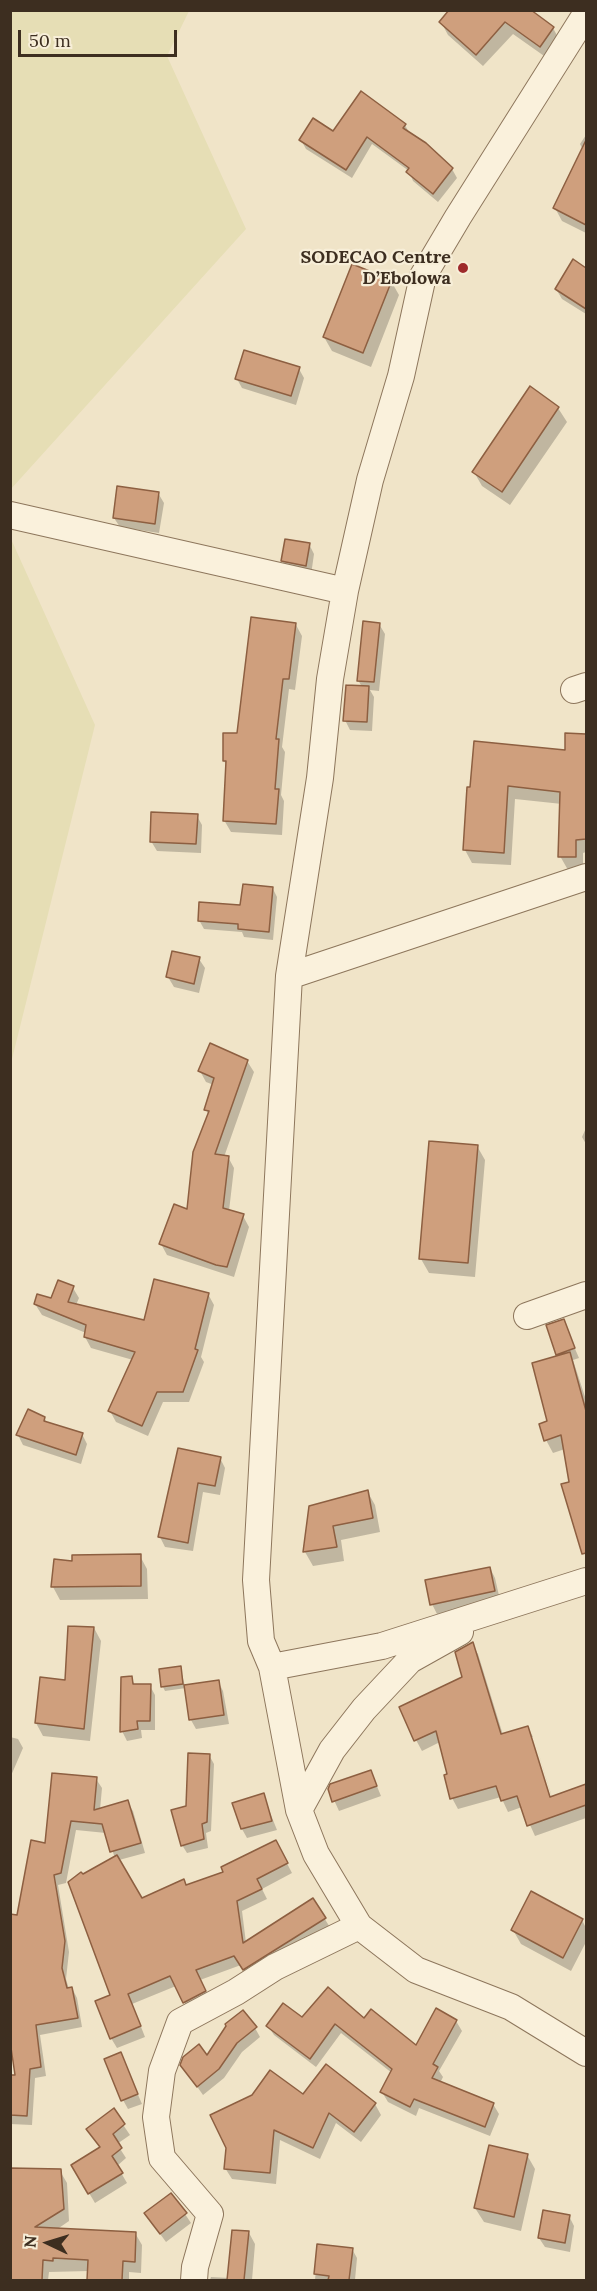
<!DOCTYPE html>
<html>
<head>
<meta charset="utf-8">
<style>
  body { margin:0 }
  #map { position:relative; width:597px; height:2291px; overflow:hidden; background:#f0e4c8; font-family:Lora,serif }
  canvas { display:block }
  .frame { position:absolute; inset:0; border:12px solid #3d2e20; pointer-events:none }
  .north { position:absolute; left:18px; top:2213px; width:60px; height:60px; -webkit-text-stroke:4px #f7eed8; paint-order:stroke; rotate:274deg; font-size:16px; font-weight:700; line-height:24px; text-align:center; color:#3d2e20 }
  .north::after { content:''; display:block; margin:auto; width:21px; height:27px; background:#3d2e20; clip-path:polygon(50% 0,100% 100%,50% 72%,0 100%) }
  .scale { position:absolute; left:18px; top:30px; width:159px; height:27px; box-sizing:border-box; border:3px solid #3d2e20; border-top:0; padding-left:8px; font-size:18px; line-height:21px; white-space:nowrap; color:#3d2e20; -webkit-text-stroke:4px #f7eed8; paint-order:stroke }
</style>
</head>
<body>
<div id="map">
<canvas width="597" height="2291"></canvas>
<div class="frame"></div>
<div class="north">N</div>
<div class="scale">50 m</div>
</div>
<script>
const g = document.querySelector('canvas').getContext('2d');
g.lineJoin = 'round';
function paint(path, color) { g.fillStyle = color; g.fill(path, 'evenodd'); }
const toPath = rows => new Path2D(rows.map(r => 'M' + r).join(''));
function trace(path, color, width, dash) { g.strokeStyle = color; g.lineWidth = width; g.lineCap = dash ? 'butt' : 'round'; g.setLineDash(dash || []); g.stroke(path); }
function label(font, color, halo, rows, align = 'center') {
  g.font = font + ' Lora,serif'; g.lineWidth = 4.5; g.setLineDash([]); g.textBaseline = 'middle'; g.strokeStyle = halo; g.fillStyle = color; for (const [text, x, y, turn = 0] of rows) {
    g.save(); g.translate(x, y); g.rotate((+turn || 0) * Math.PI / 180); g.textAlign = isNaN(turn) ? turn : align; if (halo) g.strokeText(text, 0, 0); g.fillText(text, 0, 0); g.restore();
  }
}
paint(toPath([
  [11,10,189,11,167,56,246,229,11,489],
  [11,539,95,725,11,1063,10,539]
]), '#e6deb5');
paint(toPath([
  [451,10,553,28,560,41,547,58,513,34,483,66,448,35,441,22],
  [405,125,410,134,452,169,457,178,438,202,413,181,409,171,372,144,352,178,306,149,301,140,333,133],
  [586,135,586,233,562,221,555,208,583,150,580,144],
  [573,261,586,269,586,314,562,299,556,289],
  [391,281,399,295,371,367,332,351,324,337],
  [299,369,304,378,296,405,242,388,237,379],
  [558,408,567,422,510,505,482,486,474,472],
  [158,493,164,503,159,533,120,527,114,518],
  [309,544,314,554,311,575,288,570,282,561],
  [379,624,385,634,379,691,370,690,374,697,372,731,350,730,345,720,362,687,358,680],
  [296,625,302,636,295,690,289,689,282,747,285,752,281,795,284,801,282,835,231,832,224,820,227,766,224,761],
  [567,735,586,735,586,852,583,853,583,870,568,870,560,856,562,804,515,799,511,865,472,863,465,850,468,788,566,752],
  [197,816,202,825,201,853,157,851,151,841],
  [273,889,277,897,273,940,244,937,242,932,204,929,199,920,242,907],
  [199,959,205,968,199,993,174,987,168,977],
  [247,1061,254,1072,224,1157,228,1157,234,1168,229,1211,243,1216,249,1227,234,1277,167,1255,161,1244,188,1211,209,1115,206,1110,214,1085,206,1082,200,1071],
  [586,1128,586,1144,582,1137],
  [477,1146,485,1160,475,1277,429,1273,421,1259],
  [73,1288,79,1298,76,1305,145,1322,208,1294,214,1305,201,1357,204,1362,189,1402,163,1402,148,1436,116,1422,110,1411,133,1360,91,1348,85,1337,86,1333,42,1315,35,1304,52,1300],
  [563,1321,579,1358,573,1360,586,1400,586,1551,579,1538,565,1449,553,1453,546,1440],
  [44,1418,48,1424,82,1434,87,1444,81,1464,23,1445,18,1435],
  [220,1458,225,1468,220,1495,203,1492,193,1551,165,1547,160,1537,167,1496,170,1497],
  [367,1491,375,1505,380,1532,341,1540,344,1561,313,1566,305,1552,310,1507],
  [140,1556,147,1569,148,1599,60,1600,53,1587],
  [490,1568,495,1578,500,1600,437,1614,432,1604],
  [94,1628,101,1641,90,1741,43,1736,36,1723,66,1682],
  [472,1644,478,1654,503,1735,528,1727,533,1737,530,1737,551,1805,554,1804,534,1738,552,1798,586,1786,586,1818,535,1836,522,1807,508,1812,501,1797,458,1809,452,1798,440,1742,422,1751,416,1740,464,1678],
  [180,1667,185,1686,218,1681,223,1691,229,1724,196,1729,191,1720,186,1688,165,1691,163,1687],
  [131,1678,135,1685,150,1686,155,1695,155,1730,141,1730,142,1738,127,1741,122,1731],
  [10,1737,18,1739,23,1748,10,1778],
  [209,1755,214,1764,211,1831,206,1833,208,1848,187,1853,182,1845,187,1807],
  [371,1772,381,1796,339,1811,329,1789],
  [96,1779,102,1788,100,1810,127,1802,133,1811,145,1853,119,1860,142,1900,281,1852,292,1873,262,1889,267,1899,242,1911,246,1943,313,1900,331,1929,250,1979,241,1965,200,1980,211,2002,190,2013,176,1986,132,2004,145,2037,117,2048,111,2038,112,1996,83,1876,115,1858,106,1833,76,1830,66,1883,58,1885,69,1952,66,1979,69,1989,72,1988,77,1998,82,2027,40,2035,46,2076,35,2078,32,2125,10,2124,10,2076,17,2077,18,1917,47,1845],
  [263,1795,277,1830,247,1838,242,1829],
  [582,1920,586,1928,586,1942,571,1971,521,1944,513,1930],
  [302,2019,364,2020,417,2047,456,2021,462,2031,439,2071,443,2077,440,2083,493,2104,499,2114,490,2136,419,2108,416,2116,388,2102,382,2092,392,2073,341,2033,316,2067,274,2035,268,2026],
  [255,2028,260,2037,242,2052,224,2078,203,2095,182,2065,207,2057],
  [120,2053,142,2104,128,2109,123,2100],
  [303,2096,375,2104,381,2115,361,2142,336,2123,320,2159,280,2140,276,2184,232,2179,225,2168],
  [113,2110,130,2135,117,2144,126,2158,117,2166,127,2183,95,2203,73,2166,101,2148],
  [527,2155,535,2169,521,2231,484,2222,475,2208],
  [10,2169,60,2171,67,2183,69,2221,56,2230,135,2233,142,2245,141,2273,129,2272,129,2280,88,2280,89,2271,49,2272,48,2280,10,2280],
  [185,2214,191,2223,166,2242,152,2223],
  [569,2216,574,2226,570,2252,545,2247,539,2238],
  [249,2233,255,2244,252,2280,210,2280,211,2277,229,2278],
  [318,2246,352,2249,357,2258,355,2280,315,2280]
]), '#0003');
const building = toPath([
  [449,10,531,10,554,27,540,47,505,22,476,55,439,22,449,10],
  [361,91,406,124,403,128,426,143,453,168,433,194,406,172,409,168,367,137,346,170,299,140,313,118,333,131,361,91],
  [586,140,586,225,553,208,586,140],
  [573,259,586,268,586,309,555,289,573,259],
  [352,264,392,280,363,353,323,337,352,264],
  [244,350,300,367,291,396,235,379,244,350],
  [530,386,559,407,502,492,472,472,530,386],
  [117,486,159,492,155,524,113,518,117,486],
  [285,539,310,543,306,566,281,561,285,539],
  [251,617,296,623,289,679,283,679,276,739,279,739,275,789,279,789,276,824,223,821,226,761,223,761,223,733,237,733,251,617],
  [363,621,380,623,374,682,357,681,363,621],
  [346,685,369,686,367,722,343,721,346,685],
  [565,733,586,734,586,839,576,840,576,857,558,857,560,792,508,786,504,853,463,850,467,787,470,787,474,741,565,750,565,733],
  [151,812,198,814,196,844,150,842,151,812],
  [243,884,273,887,269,932,238,929,238,924,198,921,199,902,240,905,243,884],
  [172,951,200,957,194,984,166,977,172,951],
  [210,1043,248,1060,215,1154,229,1156,223,1208,244,1214,227,1267,216,1265,159,1244,174,1204,187,1209,193,1152,209,1111,204,1110,214,1078,198,1071,210,1043],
  [429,1141,478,1145,468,1263,419,1259,429,1141],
  [154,1279,209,1293,195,1349,198,1350,183,1392,157,1392,142,1426,108,1411,135,1352,84,1337,86,1325,34,1304,37,1294,51,1298,58,1280,74,1286,68,1302,144,1320,154,1279],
  [564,1319,575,1348,556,1355,546,1325,564,1319],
  [570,1352,586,1411,586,1553,582,1554,561,1484,569,1482,561,1435,544,1441,539,1424,547,1421,532,1363,570,1352],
  [28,1409,45,1417,44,1421,83,1433,76,1455,16,1435,28,1409],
  [178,1448,221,1457,215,1486,198,1483,188,1543,158,1537,178,1448],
  [368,1490,373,1518,333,1526,337,1547,303,1552,309,1506,368,1490],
  [141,1554,141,1586,51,1587,54,1559,72,1561,72,1555,141,1554],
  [490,1567,495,1591,430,1605,425,1580,490,1567],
  [68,1626,94,1627,84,1729,35,1723,40,1677,65,1680,68,1626],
  [473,1642,501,1734,528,1726,550,1797,586,1784,586,1805,527,1826,517,1796,501,1801,496,1786,450,1799,444,1775,447,1774,436,1731,414,1741,399,1707,462,1677,455,1652,473,1642],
  [181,1666,183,1684,161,1687,159,1669,181,1666],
  [132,1676,133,1684,151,1684,150,1721,137,1721,138,1729,120,1732,121,1677,132,1676],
  [219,1680,224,1715,189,1720,184,1685,219,1680],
  [188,1753,210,1754,207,1822,202,1824,204,1839,181,1846,171,1810,186,1806,188,1753],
  [371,1770,377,1786,332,1802,328,1789,330,1784,371,1770],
  [52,1773,97,1777,94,1810,128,1800,141,1843,110,1852,102,1824,71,1821,61,1873,54,1875,65,1941,62,1968,67,1988,72,1987,78,2018,36,2025,41,2067,30,2069,27,2116,10,2115,10,2075,15,2075,10,2041,10,1914,17,1915,31,1840,45,1843,52,1773],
  [264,1793,272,1821,241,1829,232,1803,264,1793],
  [276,1840,288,1863,257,1879,262,1889,237,1901,243,1943,313,1898,326,1918,243,1970,234,1956,196,1970,206,1991,183,2003,170,1976,128,1994,141,2026,110,2039,95,2001,110,1995,68,1882,81,1872,83,1874,117,1855,142,1898,184,1879,186,1885,223,1872,221,1867,276,1840],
  [531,1891,583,1919,563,1958,511,1930,531,1891],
  [328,1987,364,2018,371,2009,416,2045,436,2008,457,2020,433,2064,438,2067,432,2078,494,2103,485,2127,414,2099,410,2107,380,2092,392,2069,335,2024,310,2059,266,2026,283,2003,302,2017,328,1987],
  [243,2010,257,2027,237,2043,219,2069,197,2087,180,2065,183,2057,199,2044,207,2055,226,2026,225,2024,243,2010],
  [121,2052,138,2094,121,2101,104,2059,121,2052],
  [326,2064,376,2103,354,2132,329,2113,313,2148,274,2130,270,2173,224,2169,226,2148,210,2115,252,2095,270,2070,303,2094,326,2064],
  [114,2108,125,2124,113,2134,122,2148,112,2156,123,2173,88,2194,71,2165,100,2147,86,2129,114,2108],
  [489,2145,528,2154,514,2217,474,2208,489,2145],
  [10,2168,61,2169,64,2209,35,2227,136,2232,135,2262,123,2261,122,2280,87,2280,88,2260,53,2258,53,2261,43,2260,42,2280,10,2280,10,2168],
  [171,2193,187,2213,160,2234,144,2213,171,2193],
  [543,2210,570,2215,565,2243,538,2238,543,2210],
  [232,2230,249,2231,244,2280,227,2280,232,2230],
  [317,2244,353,2248,349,2280,328,2280,329,2276,314,2274,317,2244]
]);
paint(building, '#cf9f7d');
trace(building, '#8d5f41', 1.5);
const minor = toPath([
  [586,14,458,217,423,276,401,376,370,480,345,591,330,679,320,778,289,976,256,1580,261,1641,272,1667,299,1810,316,1854,359,1926,416,1970,511,2007,586,2053],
  [10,515,345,591],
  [574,690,586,686],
  [289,976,586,877],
  [527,1316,586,1295],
  [272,1667,382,1646,586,1581],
  [299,1810,332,1750,364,1709,410,1660,460,1632],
  [194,2280,195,2267,210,2214,162,2158,156,2117,162,2071,180,2022,236,1992,275,1967,359,1926]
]);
trace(minor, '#8d765c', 28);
trace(minor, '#faf1dc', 26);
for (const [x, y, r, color] of [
  [463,268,6,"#9e2a2b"]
]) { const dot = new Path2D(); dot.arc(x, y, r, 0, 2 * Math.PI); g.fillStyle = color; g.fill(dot); trace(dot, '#f7eed8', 2); }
label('bold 18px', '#3d2e20', '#f7eed8', [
  ["SODECAO Centre",451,258],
  ["D’Ebolowa",451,279]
], 'right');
</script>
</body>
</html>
